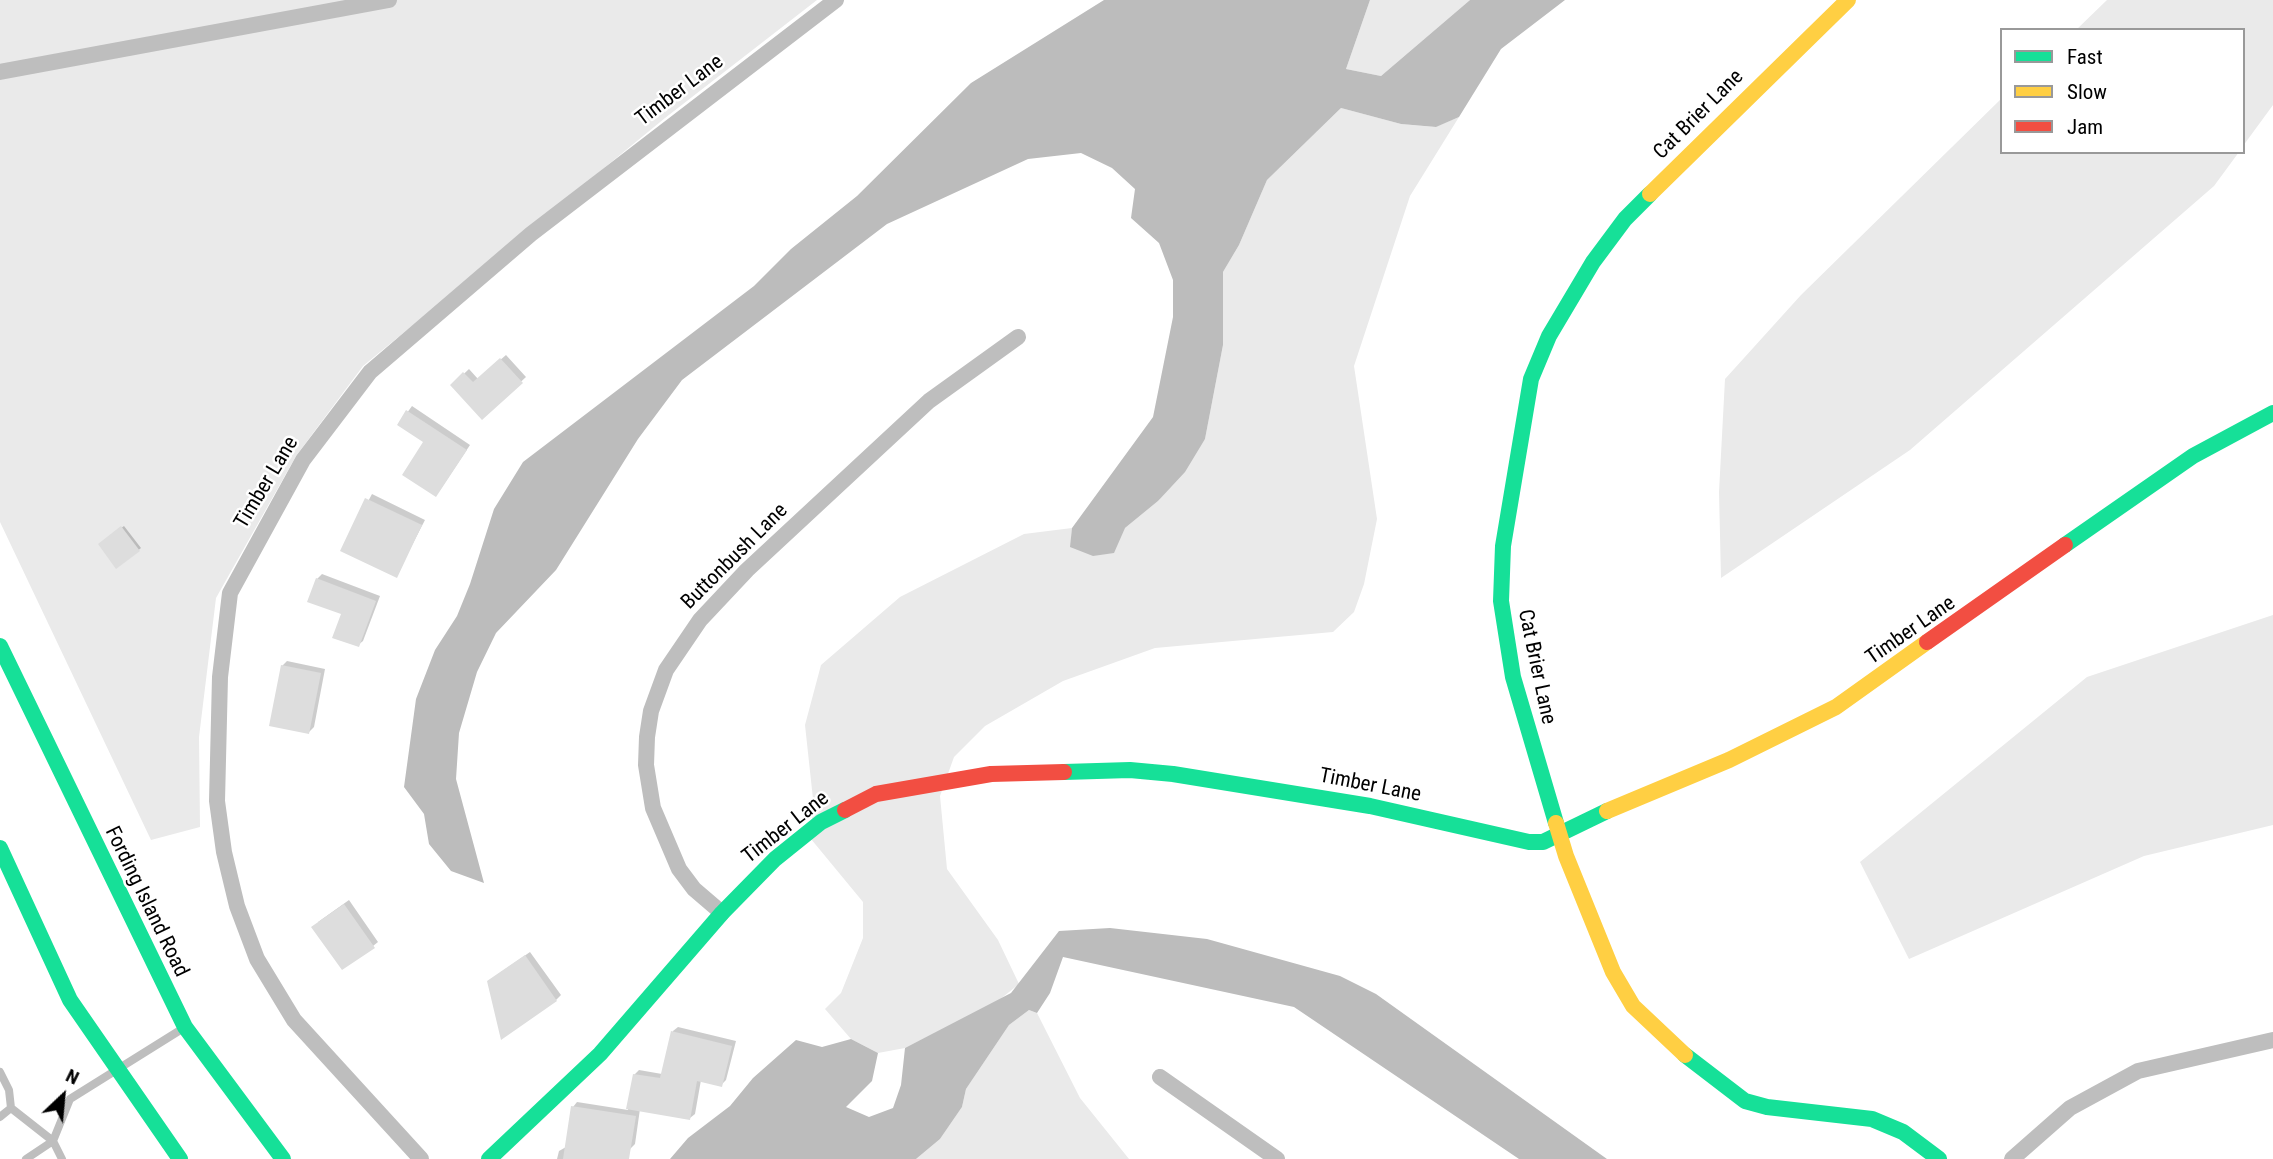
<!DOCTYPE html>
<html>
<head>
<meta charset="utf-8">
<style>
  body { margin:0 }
  #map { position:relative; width:2273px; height:1159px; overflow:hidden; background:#fff; font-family:"Roboto Condensed",sans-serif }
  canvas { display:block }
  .legend { position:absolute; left:2000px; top:28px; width:245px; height:126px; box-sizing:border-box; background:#fff; border:2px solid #999; margin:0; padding:9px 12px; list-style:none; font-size:21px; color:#000 }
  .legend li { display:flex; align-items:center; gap:14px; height:35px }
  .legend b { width:35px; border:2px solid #999 }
  .north { position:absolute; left:28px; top:1061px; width:70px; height:70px; -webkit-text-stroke:5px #fff; paint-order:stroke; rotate:26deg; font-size:19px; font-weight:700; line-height:28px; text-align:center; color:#000 }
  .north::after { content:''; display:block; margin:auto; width:24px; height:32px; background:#000; clip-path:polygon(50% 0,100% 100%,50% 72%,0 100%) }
</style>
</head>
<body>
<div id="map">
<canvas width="2273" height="1159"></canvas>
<ul class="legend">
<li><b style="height:9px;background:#16e098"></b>Fast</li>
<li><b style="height:9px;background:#ffcf43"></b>Slow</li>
<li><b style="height:9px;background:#f24e42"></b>Jam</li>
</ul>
<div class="north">N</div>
</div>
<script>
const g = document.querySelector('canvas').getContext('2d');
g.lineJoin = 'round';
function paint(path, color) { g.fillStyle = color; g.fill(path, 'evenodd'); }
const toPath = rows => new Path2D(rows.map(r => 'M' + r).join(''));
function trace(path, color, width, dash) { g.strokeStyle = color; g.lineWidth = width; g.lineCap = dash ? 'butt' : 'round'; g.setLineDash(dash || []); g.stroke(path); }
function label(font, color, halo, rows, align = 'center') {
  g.font = font + ' "Roboto Condensed",sans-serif'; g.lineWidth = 5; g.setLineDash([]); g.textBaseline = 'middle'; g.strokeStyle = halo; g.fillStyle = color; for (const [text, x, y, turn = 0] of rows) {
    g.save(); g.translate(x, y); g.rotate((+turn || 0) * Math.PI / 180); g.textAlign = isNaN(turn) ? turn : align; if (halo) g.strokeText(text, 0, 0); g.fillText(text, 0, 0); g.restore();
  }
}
paint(toPath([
  [0,0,817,0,665,118,363,366,296,456,216,598,199,737,200,827,151,840,0,522],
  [1370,0,1470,0,1381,76,1346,69],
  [2107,0,2273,0,2273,105,2243,146,2243,30,2076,30],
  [2002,98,2002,152,2239,152,2214,186,1910,450,1721,578,1719,492,1725,379,1801,295],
  [1341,108,1401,124,1435,127,1459,117,1410,196,1354,366,1377,519,1364,584,1354,612,1333,632,1155,648,1063,681,985,726,954,757,940,796,947,869,998,940,1019,984,993,1005,905,1048,878,1053,851,1039,825,1009,841,993,863,938,863,902,811,839,813,799,805,725,821,665,900,597,1024,534,1072,528,1071,547,1125,528,1158,501,1205,439,1223,345,1223,272,1239,245,1267,180],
  [2273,615,2273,825,2144,856,1909,959,1860,862,2087,677],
  [1029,1010,1037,1013,1080,1098,1129,1159,916,1159,940,1139,962,1107,966,1089,1009,1025]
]), '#eaeaea');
paint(toPath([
  [1104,0,1370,0,1346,69,1381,76,1470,0,1565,0,1501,49,1459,117,1436,127,1401,124,1341,108,1267,180,1239,245,1223,272,1223,345,1205,439,1185,472,1158,501,1125,528,1114,553,1093,556,1070,547,1072,528,1153,417,1173,317,1173,280,1159,243,1131,218,1135,189,1112,168,1081,153,1028,159,887,224,682,380,638,439,556,570,496,633,477,672,459,733,456,779,484,883,451,871,429,844,424,814,404,787,416,699,435,650,457,616,470,584,494,509,523,462,754,286,791,249,857,196,971,83],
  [1110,928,1207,939,1340,976,1376,994,1607,1159,1519,1159,1294,1007,1063,957,1050,993,1037,1013,1029,1010,1009,1025,966,1089,962,1107,940,1139,916,1159,670,1159,688,1138,730,1106,753,1078,796,1040,822,1047,851,1039,878,1053,872,1081,846,1107,869,1117,893,1108,901,1085,905,1048,1011,993,1059,931]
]), '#bcbcbc');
paint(toPath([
  [506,355,526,377,482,418,452,385,469,369,478,379],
  [412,406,470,445,440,490,426,442,399,424],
  [372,494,425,520,396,576,342,550],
  [124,526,141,548,117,567,100,544],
  [322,574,380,596,363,641,358,645,343,613,317,579],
  [287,661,325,669,314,727,309,732,282,666],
  [349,900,378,942,373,946,318,922],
  [530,952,561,995,556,1000,494,977],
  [678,1027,736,1041,726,1080,721,1085,701,1080,695,1114,690,1118,640,1109,635,1144,630,1149,597,1159,557,1159,559,1151,566,1147,573,1107,577,1102,628,1110,634,1075,639,1070,662,1074,673,1031]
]), '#0003');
paint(toPath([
  [500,358,523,383,482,420,450,385,463,372,473,382],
  [406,410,467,450,436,497,402,475,423,442,397,425],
  [365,498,422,525,397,578,340,551],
  [121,526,140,551,116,569,98,544],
  [316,578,376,601,359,647,332,638,341,614,307,602],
  [281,665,321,673,309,734,269,726],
  [344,904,375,948,342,970,311,927],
  [525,955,557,1001,501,1040,487,981],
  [671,1031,732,1046,722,1087,697,1081,690,1120,626,1109,633,1074,660,1078],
  [571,1106,636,1116,629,1159,563,1159]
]), '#ddd');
trace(toPath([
  [0,1072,9,1090,11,1108,0,1117],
  [11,1108,53,1141,62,1159],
  [26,1159,53,1141,70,1099,182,1029]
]), '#bebebe', 8);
trace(toPath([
  [0,72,389,0],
  [722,913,694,889,679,869,653,808,646,765,647,737,651,711,666,670,700,620,747,570,929,401,1018,337],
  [1160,1077,1277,1159],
  [421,1159,294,1020,257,959,237,906,224,852,217,801,220,677,230,593,303,460,370,372,531,234,836,0],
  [2012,1159,2070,1108,2138,1071,2273,1040]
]), '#bebebe', 16);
trace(toPath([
  [2065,545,2193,456,2273,413],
  [0,646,185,1027,283,1159],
  [1064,772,1130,770,1173,774,1370,806,1529,842,1543,842,1607,811],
  [1556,823,1513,677,1501,601,1503,546,1531,379,1549,336,1593,262,1625,219,1650,194],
  [0,848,70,1000,180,1159],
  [1685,1055,1745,1101,1767,1107,1872,1119,1903,1132,1939,1159],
  [489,1159,600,1054,722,913,775,859,821,822,845,810]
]), '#16e098', 16);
trace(toPath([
  [1650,194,1848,0],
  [1607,811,1729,760,1836,707,1927,642],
  [1556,823,1566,856,1613,972,1633,1006,1685,1055]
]), '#ffcf43', 16);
trace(toPath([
  [1927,642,2065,545],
  [845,810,876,794,991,774,1064,772]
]), '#f24e42', 16);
label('21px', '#000', '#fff', [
  ["Timber Lane",680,91,-37],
  ["Cat Brier Lane",1699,115,-45],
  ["Timber Lane",267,483,-59],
  ["Buttonbush Lane",735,557,-45],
  ["Timber Lane",1911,631,-35],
  ["Cat Brier Lane",1536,667,78],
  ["Timber Lane",1370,786,11],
  ["Timber Lane",786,828,-38],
  ["Fording Island Road",146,902,64]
]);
</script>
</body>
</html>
